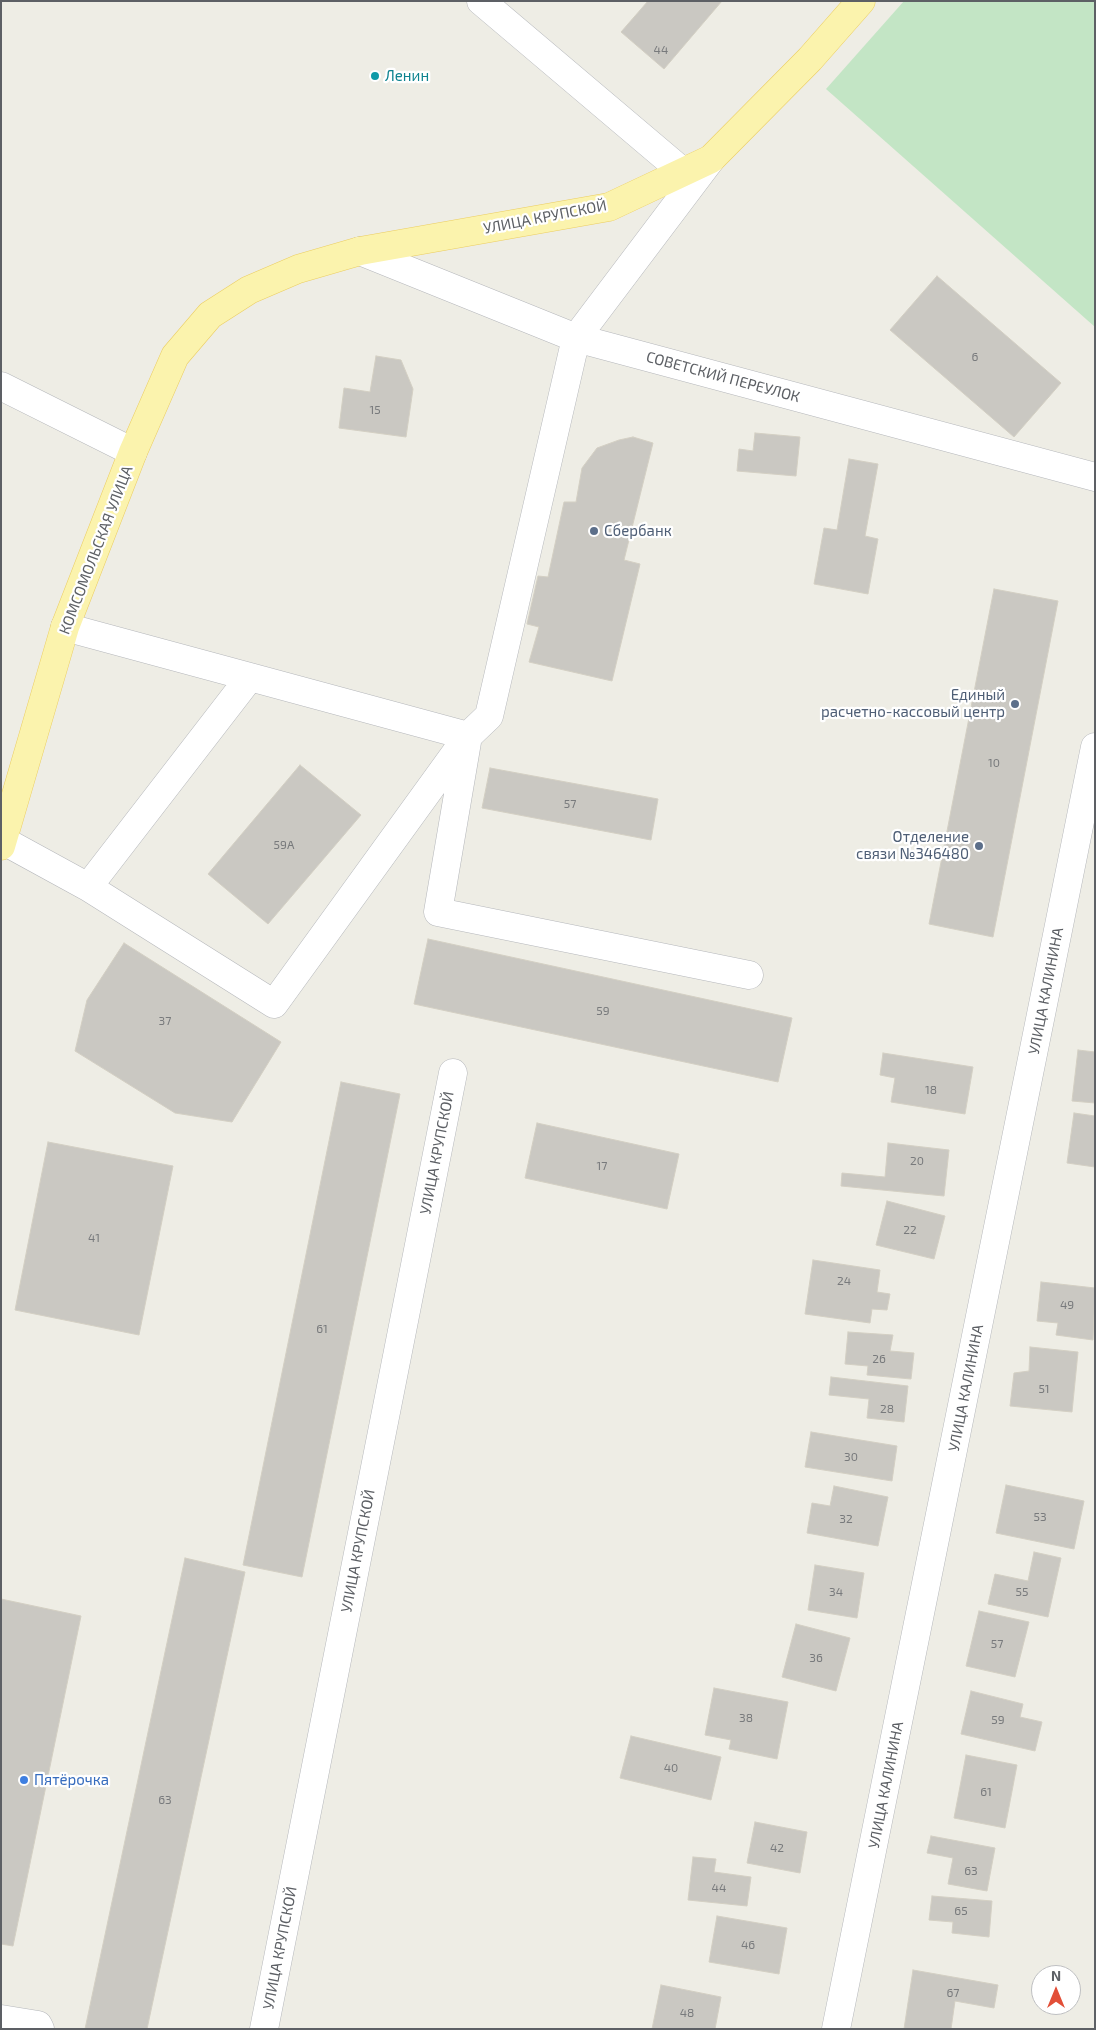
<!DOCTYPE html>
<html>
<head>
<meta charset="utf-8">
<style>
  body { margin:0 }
  #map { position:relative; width:1096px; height:2030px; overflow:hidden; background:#eeede5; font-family:"Exo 2",sans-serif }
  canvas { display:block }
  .frame { position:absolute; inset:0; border:2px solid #5d6065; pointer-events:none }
  .north { position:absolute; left:1031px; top:1965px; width:50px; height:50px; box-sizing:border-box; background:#fff; border:1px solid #bebfc1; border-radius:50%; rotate:0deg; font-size:14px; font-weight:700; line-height:20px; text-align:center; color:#5d6065 }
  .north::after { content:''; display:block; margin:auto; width:18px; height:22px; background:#e24f38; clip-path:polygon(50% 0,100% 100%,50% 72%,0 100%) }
</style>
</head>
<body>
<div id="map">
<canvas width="1096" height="2030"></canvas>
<div class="frame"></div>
<div class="north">N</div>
</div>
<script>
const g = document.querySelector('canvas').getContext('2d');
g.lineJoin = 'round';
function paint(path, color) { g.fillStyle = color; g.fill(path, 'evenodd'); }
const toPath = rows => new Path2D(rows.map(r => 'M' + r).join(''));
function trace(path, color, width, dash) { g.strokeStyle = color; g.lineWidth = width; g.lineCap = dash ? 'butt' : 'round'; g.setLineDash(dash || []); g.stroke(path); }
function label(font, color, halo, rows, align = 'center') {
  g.font = font + ' "Exo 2",sans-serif'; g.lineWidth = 4.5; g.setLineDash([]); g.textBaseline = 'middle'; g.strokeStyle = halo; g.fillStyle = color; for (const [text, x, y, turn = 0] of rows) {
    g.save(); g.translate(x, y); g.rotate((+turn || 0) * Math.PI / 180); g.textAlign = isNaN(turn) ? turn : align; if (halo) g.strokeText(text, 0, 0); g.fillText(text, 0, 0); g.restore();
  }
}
paint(toPath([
  [904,1,1095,1,1095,327,826,89]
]), '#c3e5c5');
const building = toPath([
  [648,1,722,1,664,69,621,32,648,1],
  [937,276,1061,383,1014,437,890,330,937,276],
  [376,356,401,360,413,389,406,437,339,428,344,388,370,392,376,356],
  [755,433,800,437,796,476,737,471,739,449,753,451,755,433],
  [633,437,653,443,624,560,640,564,612,681,529,662,539,627,527,624,538,576,548,577,564,502,576,502,582,468,597,448,619,440,633,437],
  [849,459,878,464,865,536,878,539,868,594,814,584,824,528,837,530,849,459],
  [994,589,1058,601,993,937,929,924,994,589],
  [300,765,361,815,268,924,208,874,300,765],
  [490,768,658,799,651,840,482,808,490,768],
  [428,939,792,1018,778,1082,414,1004,428,939],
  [124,943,281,1042,232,1122,175,1113,75,1051,87,1000,124,943],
  [1078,1050,1095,1052,1095,1103,1072,1101,1078,1050],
  [883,1053,973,1067,965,1114,891,1102,895,1078,880,1075,883,1053],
  [341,1082,400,1094,302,1577,243,1565,341,1082],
  [1074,1113,1095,1116,1095,1167,1067,1163,1074,1113],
  [537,1123,679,1154,667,1209,525,1178,537,1123],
  [48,1142,173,1166,139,1335,15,1310,48,1142],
  [888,1143,949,1150,944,1196,841,1186,842,1173,885,1177,888,1143],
  [887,1201,945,1216,934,1259,876,1245,887,1201],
  [813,1260,880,1270,877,1292,890,1294,887,1310,872,1309,870,1323,805,1314,813,1260],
  [1041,1282,1095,1288,1093,1340,1056,1335,1058,1323,1037,1321,1041,1282],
  [848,1332,893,1335,890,1351,914,1353,911,1379,867,1375,868,1366,845,1364,848,1332],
  [1030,1347,1078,1352,1072,1412,1010,1406,1014,1373,1029,1371,1030,1347],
  [831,1377,908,1386,904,1422,867,1418,869,1399,829,1395,831,1377],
  [811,1432,897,1446,892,1481,805,1467,811,1432],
  [1006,1485,1084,1501,1074,1549,996,1533,1006,1485],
  [834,1486,888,1497,878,1546,807,1533,812,1503,830,1506,834,1486],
  [1034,1552,1061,1558,1048,1617,988,1604,995,1574,1028,1581,1034,1552],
  [185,1558,245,1572,147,2029,85,2029,185,1558],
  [815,1565,864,1573,857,1618,808,1610,815,1565],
  [1,1599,81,1616,13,1946,1,1944,1,1599],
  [979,1611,1029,1622,1015,1677,966,1666,979,1611],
  [796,1624,850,1638,836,1691,782,1677,796,1624],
  [714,1688,788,1702,777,1759,729,1749,731,1740,705,1735,714,1688],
  [971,1691,1023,1704,1020,1717,1042,1722,1035,1751,961,1734,971,1691],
  [631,1736,721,1757,711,1800,620,1778,631,1736],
  [966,1755,1017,1765,1005,1828,954,1818,966,1755],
  [755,1822,807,1832,800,1873,747,1863,755,1822],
  [931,1836,995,1848,987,1891,948,1884,953,1858,927,1853,931,1836],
  [693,1857,716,1859,714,1872,751,1877,747,1906,688,1900,693,1857],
  [932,1896,992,1901,989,1937,952,1933,953,1922,929,1920,932,1896],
  [717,1916,787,1928,779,1974,709,1962,717,1916],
  [913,1970,998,1985,994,2008,955,2001,951,2029,904,2029,913,1970],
  [661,1985,721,1997,715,2029,652,2029,661,1985]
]);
paint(building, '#cac8c2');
trace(building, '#d3cfc3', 1);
const minor = toPath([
  [481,1,683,172],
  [360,251,576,338,1095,477],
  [1,386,133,452],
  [65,627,468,736,438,912,749,975],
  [2,840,88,887,274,1004,468,736,489,716,576,338,711,159],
  [88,887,250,677],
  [1,2019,38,2025,40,2029],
  [264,2029,453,1073],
  [836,2029,1095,747]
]);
const major = toPath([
  [1,846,65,627,133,452,175,356,210,315,249,290,298,269,360,251,609,207,711,159,810,59,861,1]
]);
trace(minor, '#b5b7bb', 29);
trace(major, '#ebcd61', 29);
trace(minor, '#fff', 28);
trace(major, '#fbf3ad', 28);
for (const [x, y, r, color] of [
  [375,76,5,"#0f9aa8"],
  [594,531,5,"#5c6f8a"],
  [1015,704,5,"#5c6f8a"],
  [979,846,5,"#5c6f8a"],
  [24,1780,5,"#3f7fe0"]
]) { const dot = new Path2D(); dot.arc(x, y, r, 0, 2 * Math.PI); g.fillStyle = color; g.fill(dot); trace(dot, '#fff', 2); }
label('12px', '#787a7c', null, [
  ["44",661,50],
  ["6",975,357],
  ["15",375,410],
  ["10",994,763],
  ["57",570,804],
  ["59А",284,845],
  ["59",603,1011],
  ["37",165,1021],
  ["18",931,1090],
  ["20",917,1161],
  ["17",602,1166],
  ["22",910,1230],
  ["41",94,1238],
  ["24",844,1281],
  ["49",1067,1305],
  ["61",322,1329],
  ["26",879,1359],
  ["51",1044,1389],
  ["28",887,1409],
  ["30",851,1457],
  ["53",1040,1517],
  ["32",846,1519],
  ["34",836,1592],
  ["55",1022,1592],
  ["57",997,1644],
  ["36",816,1658],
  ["38",746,1718],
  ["59",998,1720],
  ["40",671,1768],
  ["61",986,1792],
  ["63",165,1800],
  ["42",777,1848],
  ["63",971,1871],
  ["44",719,1888],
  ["65",961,1911],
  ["46",748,1945],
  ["67",953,1993],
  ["48",687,2013]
]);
label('15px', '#0d838f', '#fff', [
  ["Ленин",385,76]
], 'left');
label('15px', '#5d6065', '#fff', [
  ["УЛИЦА КРУПСКОЙ",545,217,-11],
  ["СОВЕТСКИЙ ПЕРЕУЛОК",723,377,15],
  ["КОМСОМОЛЬСКАЯ УЛИЦА",96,550,-69],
  ["УЛИЦА КАЛИНИНА",1046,991,-79],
  ["УЛИЦА КРУПСКОЙ",437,1153,-79],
  ["УЛИЦА КАЛИНИНА",966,1388,-79],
  ["УЛИЦА КРУПСКОЙ",358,1551,-79],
  ["УЛИЦА КАЛИНИНА",886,1785,-79],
  ["УЛИЦА КРУПСКОЙ",280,1948,-79]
]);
label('15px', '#4e5e75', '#fff', [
  ["Сбербанк",604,531,"left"],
  ["Единый",1005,695],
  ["расчетно-кассовый центр",1005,712],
  ["Отделение",969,837],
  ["связи №346480",969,854]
], 'right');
label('15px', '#366cbe', '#fff', [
  ["Пятёрочка",34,1780]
], 'left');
</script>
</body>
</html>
